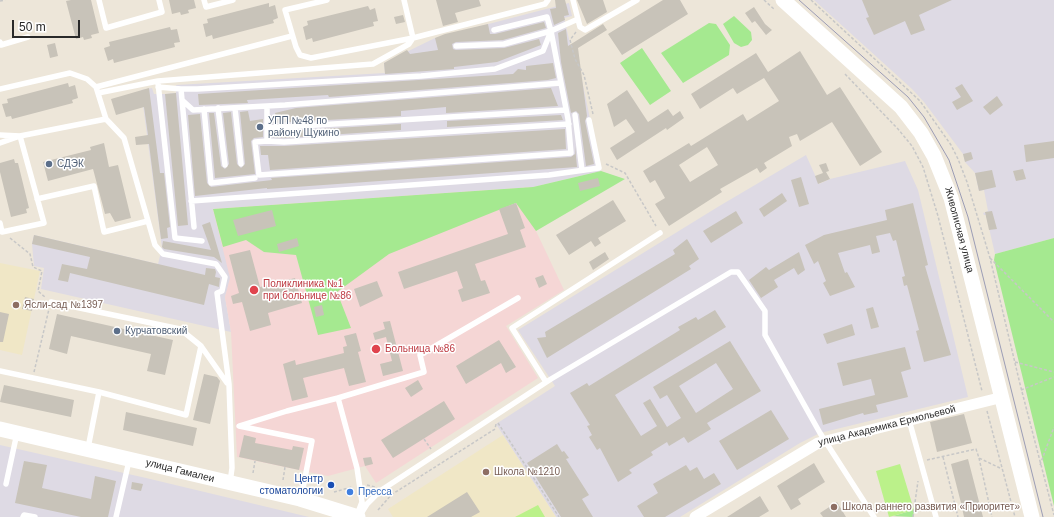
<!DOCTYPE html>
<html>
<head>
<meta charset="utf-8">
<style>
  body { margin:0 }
  #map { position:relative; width:1054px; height:517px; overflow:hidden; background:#ede6d9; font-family:Helvetica,sans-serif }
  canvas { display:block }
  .scale { position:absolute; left:12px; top:20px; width:68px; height:18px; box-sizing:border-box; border:2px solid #292929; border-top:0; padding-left:5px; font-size:12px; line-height:14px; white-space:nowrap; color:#292929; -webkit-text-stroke:3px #fff; paint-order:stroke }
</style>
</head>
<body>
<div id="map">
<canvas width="1054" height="517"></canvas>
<div class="scale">50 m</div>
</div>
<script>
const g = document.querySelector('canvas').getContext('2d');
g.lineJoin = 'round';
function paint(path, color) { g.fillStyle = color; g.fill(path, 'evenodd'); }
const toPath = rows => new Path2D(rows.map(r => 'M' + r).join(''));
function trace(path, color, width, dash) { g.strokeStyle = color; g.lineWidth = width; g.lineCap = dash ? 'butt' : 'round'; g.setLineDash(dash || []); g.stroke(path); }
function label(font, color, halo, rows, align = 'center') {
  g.font = font + ' Helvetica,sans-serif'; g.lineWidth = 3; g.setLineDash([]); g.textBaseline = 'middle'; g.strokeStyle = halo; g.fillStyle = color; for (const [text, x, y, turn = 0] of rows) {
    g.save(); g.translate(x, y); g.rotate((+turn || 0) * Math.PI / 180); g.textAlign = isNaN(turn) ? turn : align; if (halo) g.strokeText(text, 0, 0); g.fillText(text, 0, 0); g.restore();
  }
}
paint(toPath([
  [814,0,1054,0,1054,238,995,254,986,215,984,215,983,213,988,211,984,190,979,191,975,173,965,162,963,154,924,102,912,89],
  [569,3,572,16,564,18,574,60,581,76,601,171,533,187,213,209,231,278,225,297,231,332,41,289,44,268,34,266,32,244,34,235,158,264,162,248,141,90,152,88,154,94,165,94,176,93,176,85,385,73,384,63,435,38],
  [806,155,819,184,830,179,905,161,918,190,968,397,820,433,800,443,680,517,556,517,496,424,555,386,518,330,721,205],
  [0,445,146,478,309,517,0,517]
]), '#dedae4');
paint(toPath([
  [0,263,40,271,22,355,0,350],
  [503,435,556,517,393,517,388,509]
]), '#f0e7c6');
paint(toPath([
  [533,187,536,231,564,290,506,326,538,378,376,483,365,466,328,476,237,457,231,332,225,297,230,278,213,209]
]), '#f5d6d5');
paint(toPath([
  [734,16,751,32,752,40,748,45,741,47,734,43,723,24],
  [709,23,716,24,730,45,729,55,683,83,661,53],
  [642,48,671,91,650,105,620,63],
  [601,171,625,179,536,231,516,203,389,254,337,292,351,328,318,335,296,255,264,252,246,240,223,247,213,209,533,187],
  [1054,238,1054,506,994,260,995,254],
  [914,510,913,517,893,516]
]), '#a5e990');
paint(toPath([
  [900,464,914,510,889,517,876,471],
  [538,505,545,517,515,517]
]), '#bbf18a');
paint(toPath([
  [71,0,91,0,99,33,91,35,92,38,84,40,83,37,76,39,66,1],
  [169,0,194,0,196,8,188,10,189,13,181,15,180,12,172,14],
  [436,0,479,0,481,6,455,13,458,22,443,26],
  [555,0,565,0,569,15,564,16,565,20,554,25,550,9,556,8],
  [577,0,603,0,607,12,587,24],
  [663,0,680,0,688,14,622,55,608,34],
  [862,0,952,0,919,15,925,30,911,35,905,21,874,35,866,18,869,17],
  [269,3,269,7,275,5,278,18,273,20,274,23,213,39,212,35,206,37,203,24,208,23,207,19],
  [368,6,370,10,375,8,378,21,373,22,374,26,313,42,312,38,306,40,303,27,308,25,307,21],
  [754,7,765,24,772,30,766,35,755,21,752,23,745,13],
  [403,15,405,22,396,24,394,17],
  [544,22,546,28,503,40,456,42,452,44,453,49,456,50,504,48,539,39,541,45,497,62,454,67,454,69,385,74,384,63,407,50,410,54,438,50,435,38,445,34,488,24,490,34,495,34],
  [603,24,607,30,578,48,587,116,585,121,594,164,586,166,579,114,576,111,571,113,561,62,558,33,566,29,568,46],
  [170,27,171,30,177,29,180,42,174,43,175,47,114,63,113,59,108,61,104,48,110,46,109,42],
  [55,43,58,56,50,58,47,45],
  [800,51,827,95,840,87,882,152,860,166,832,122,800,141,797,134,789,137,792,146,764,163,767,168,760,173,757,168,720,189,722,192,669,226,655,204,665,198,655,180,650,183,643,171,689,143,691,146,743,114,747,121,779,101,764,78,737,94,733,88,700,109,691,94,756,53,768,72],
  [707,147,718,165,690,182,679,165],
  [553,63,556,78,548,80,329,97,328,95,247,100,248,103,199,105,198,94,513,74,518,69,526,70,526,66],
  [68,83,69,87,75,85,78,98,72,100,73,103,12,119,11,116,6,117,2,104,8,103,7,99],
  [962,84,973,101,957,110,952,102,961,97,955,88],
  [149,88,160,173,164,173,170,227,167,228,168,238,161,239,149,144,136,145,135,137,148,135,144,107,116,115,111,99],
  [551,88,558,106,446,113,446,107,401,111,401,116,271,123,271,118,276,117,275,113,296,108],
  [627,90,648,122,668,109,673,116,680,111,684,118,667,130,666,128,617,160,610,148,635,132,626,119,614,127,607,104],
  [176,93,188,225,178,226,165,94],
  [997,96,1003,105,990,115,983,107],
  [248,111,250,121,263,119,263,137,254,138,251,141,255,174,215,178,209,113,214,113,221,166,225,169,229,164,223,113,231,112,237,164,241,168,245,164,240,112],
  [200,114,207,183,211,187,272,180,271,178,571,157,575,154,575,146,577,167,267,189,267,188,195,196,188,115],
  [561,115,563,120,447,127,447,121],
  [401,124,401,130,284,138,271,137,271,132],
  [565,129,566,149,270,170,268,155,261,155,260,146,284,146],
  [1054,141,1054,158,1026,162,1024,145],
  [104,143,109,167,118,165,131,218,115,222,110,213,105,214,93,169,48,181,43,162,91,150,90,147],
  [971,152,973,159,965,162,963,154],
  [14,159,15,163,18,163,29,208,26,209,27,213,11,217,0,172,0,163],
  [826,163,829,171,826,172,830,179,818,184,815,176,823,173,819,165],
  [1023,169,1026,179,1016,181,1013,171],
  [992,170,996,187,979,191,975,173],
  [801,177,809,204,799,207,791,180],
  [598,178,600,186,580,191,578,183],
  [782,193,787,201,764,217,759,209],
  [613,200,626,221,598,238,601,243,595,247,591,241,569,255,556,235],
  [516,203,525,228,520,230,526,247,475,264,481,281,485,280,490,293,462,302,458,290,463,288,457,271,404,289,398,272,508,234,499,209],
  [913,203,928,265,925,266,951,355,924,362,916,331,919,330,907,285,904,286,902,277,905,276,896,240,893,241,890,233,876,236,880,252,872,254,870,245,838,253,845,273,847,272,855,287,830,296,823,283,826,281,818,261,814,264,805,245,824,235,887,220,885,210],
  [272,210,276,226,238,236,233,220],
  [736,211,743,223,711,243,703,231],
  [992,211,997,229,989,230,985,212],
  [210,222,222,263,214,257,164,249,162,247,163,241,211,250,202,225],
  [34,235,205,275,206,268,215,269,216,272,215,277,220,278,219,287,209,284,204,305,70,273,68,282,58,280,62,264,87,269,90,257,32,244],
  [297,238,299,246,279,252,277,244],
  [687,239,699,259,689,266,691,269,547,358,537,338,546,337,545,332,675,254,673,250],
  [250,250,260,287,295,278,302,303,268,313,271,325,250,331,242,302,233,304,231,296,239,293,229,255],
  [605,252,609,259,593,270,589,262],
  [799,252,805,270,798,275,794,268,774,280,778,287,761,298,749,280,766,267,769,270],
  [543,275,547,284,539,288,535,278],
  [377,281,383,296,360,307,354,289],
  [25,297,34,299,32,311,22,309],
  [322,305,324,315,316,317,314,307],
  [873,307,879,327,871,329,866,309],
  [715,310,726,327,615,395,641,436,657,426,643,403,650,399,667,427,681,418,667,395,660,399,653,387,730,341,761,391,707,423,711,429,688,443,684,437,669,446,667,442,651,452,653,455,629,470,632,473,618,482,600,448,597,450,589,437,592,435,587,426,590,425,570,393,587,383,589,386,680,330,678,327,696,317,698,320],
  [716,363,733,389,696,413,679,386],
  [0,312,9,314,3,342,0,342],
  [57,314,173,340,165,375,147,371,151,354,71,336,67,354,49,349],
  [390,321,403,371,383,376,380,364,392,361,386,337,375,340,373,333,385,329,383,322],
  [852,324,855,335,827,344,823,334],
  [356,333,361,351,358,352,366,382,349,386,344,368,303,378,308,397,292,401,283,364,295,360,296,365,344,353,343,347,347,346,344,336],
  [499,340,516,367,506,373,501,363,466,384,456,366],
  [905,347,911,369,901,372,908,397,876,405,878,412,864,415,863,413,823,425,819,409,875,395,871,379,843,386,837,363],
  [204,374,217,377,220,381,210,424,193,420],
  [418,380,423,389,411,397,405,388],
  [4,385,74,400,71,417,0,402],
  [444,401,455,419,393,458,381,440],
  [771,410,789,439,737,470,719,441],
  [126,412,197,428,193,446,123,430],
  [964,414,972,443,937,452,930,422],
  [244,435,256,438,255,443,292,450,293,446,304,448,299,470,239,457],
  [557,444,562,452,564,451,569,458,566,459,589,495,582,499,593,517,561,517,527,463],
  [371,457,373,464,365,466,363,458],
  [968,459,983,517,964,517,961,503,951,464],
  [24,461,47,465,42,488,91,499,95,476,116,481,108,517,81,517,15,503],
  [814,463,825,482,798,499,801,504,791,510,777,486],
  [686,465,690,471,697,467,704,479,714,473,721,484,665,517,644,517,637,506,658,493,653,484],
  [132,482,143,484,141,491,131,489],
  [467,492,480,512,471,517,427,517],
  [760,496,769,511,759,517,727,517],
  [837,502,846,517,823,517,820,513]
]), '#c8c3b9');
trace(toPath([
  [764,0,774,9],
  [811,0,920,101,951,145,958,159,967,182,990,258,1020,384,1054,515],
  [0,1,5,0],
  [576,32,570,40,575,59,584,75,593,114],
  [845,74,898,129,912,146,923,167,938,216,982,391],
  [606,164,625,173,656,226],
  [10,238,30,254,33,267,42,271,38,291,46,298],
  [990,258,1054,322],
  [1015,362,1054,372],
  [34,372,49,309],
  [1021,390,1054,377],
  [987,411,1015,517],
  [498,423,559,517],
  [424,439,431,449],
  [943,457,958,517],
  [979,458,992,517],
  [927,460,976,449,979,458,1002,469],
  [1040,465,1054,427],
  [253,473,255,461],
  [283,480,285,467],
  [367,485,375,487],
  [334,492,352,487],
  [378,510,391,495,495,429,496,424],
  [913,517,918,481]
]), '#c7c7c7', 1.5, [3, 2]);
trace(toPath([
  [99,0,106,28,162,12,159,0],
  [204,0,206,7,233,0],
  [327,0,285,10,296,47,300,55,311,58,413,38,404,0],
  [573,0,580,27,585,30,637,0],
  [0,42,1,45,28,37],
  [456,46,504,44,551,31,578,19],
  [158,83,175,238,202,241],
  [96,87,292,36],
  [158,87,181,89,197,89,421,76,495,69,543,51,551,31,547,17,494,30],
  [0,89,70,73,87,79,96,87,106,119,124,138,155,245,163,254,216,264,225,277,222,291,217,293,229,384,232,468,230,483],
  [181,89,182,100,193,110,285,105,561,83,551,31],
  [98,93,158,81,373,64,409,44,413,38,545,4,548,0],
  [182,100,194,227],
  [267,106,267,141,255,142,259,175,571,153,568,119,561,83],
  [218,108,225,165],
  [235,108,241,164],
  [204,109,211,183,255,178],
  [575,115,582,170],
  [267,128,566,110],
  [0,135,20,136,44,223,2,232,0,223],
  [267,141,284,142,569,124],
  [0,143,20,136,106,119],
  [37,199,94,186,104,232,148,221],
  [191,201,549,175,599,168,589,120],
  [51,302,180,329,201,346],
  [0,371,99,392,186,415,201,346,227,383],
  [546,382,512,328,660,233],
  [909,420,936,517],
  [88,448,99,392],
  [6,484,17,433],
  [301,499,312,441,239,426,287,411,338,398],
  [357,515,362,502,357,468,338,398,424,372,420,355,518,298],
  [23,517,24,515,35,517],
  [116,517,129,461],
  [359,517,367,504,380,491,551,379,731,272,738,272,765,311,765,335,820,433,874,517]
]), '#fff', 5.5);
trace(toPath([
  [695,517,818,443,1003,397]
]), '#fff', 11);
trace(toPath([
  [783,0,901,107,921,133,934,156,951,198,1032,517],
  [0,429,300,499,358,517]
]), '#fff', 15);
trace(toPath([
  [799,0,908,97,924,117,949,160,968,217,1043,517]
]), '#9b9cb5', 1);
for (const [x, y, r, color] of [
  [260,127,4,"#5c6f8a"],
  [49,164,4,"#5c6f8a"],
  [254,290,5,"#e0444e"],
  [16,305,4,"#8d6e63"],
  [117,331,4,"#5c6f8a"],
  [376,349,5,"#e0444e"],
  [486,472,4,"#8d6e63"],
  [331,485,4,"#1a4fb4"],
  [350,492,4,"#3f7fe0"],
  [834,507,4,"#8d6e63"]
]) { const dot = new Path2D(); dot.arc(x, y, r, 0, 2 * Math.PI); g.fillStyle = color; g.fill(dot); trace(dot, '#fff', 1.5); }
label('10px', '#4e5e75', '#fff', [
  ["УПП №48 по",268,121],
  ["району Щукино",268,133],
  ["СДЭК",57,164],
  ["Курчатовский",125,331]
], 'left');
label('10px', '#292929', '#fff', [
  ["Живописная улица",959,230,75],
  ["улица Академика Ермольевой",887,426,-14],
  ["улица Гамалеи",180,471,14]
]);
label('10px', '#be3a42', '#fff', [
  ["Поликлиника №1",263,284],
  ["при больнице №86",263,296],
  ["Больница №86",385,349]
], 'left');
label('10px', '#785e54', '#fff', [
  ["Ясли-сад №1397",24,305],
  ["Школа №1210",494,472],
  ["Школа раннего развития «Приоритет»",842,507]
], 'left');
label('10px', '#164399', '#fff', [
  ["Центр",323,479],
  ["стоматологии",323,491]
], 'right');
label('10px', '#366cbe', '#fff', [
  ["Пресса",358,492]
], 'left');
</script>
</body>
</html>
